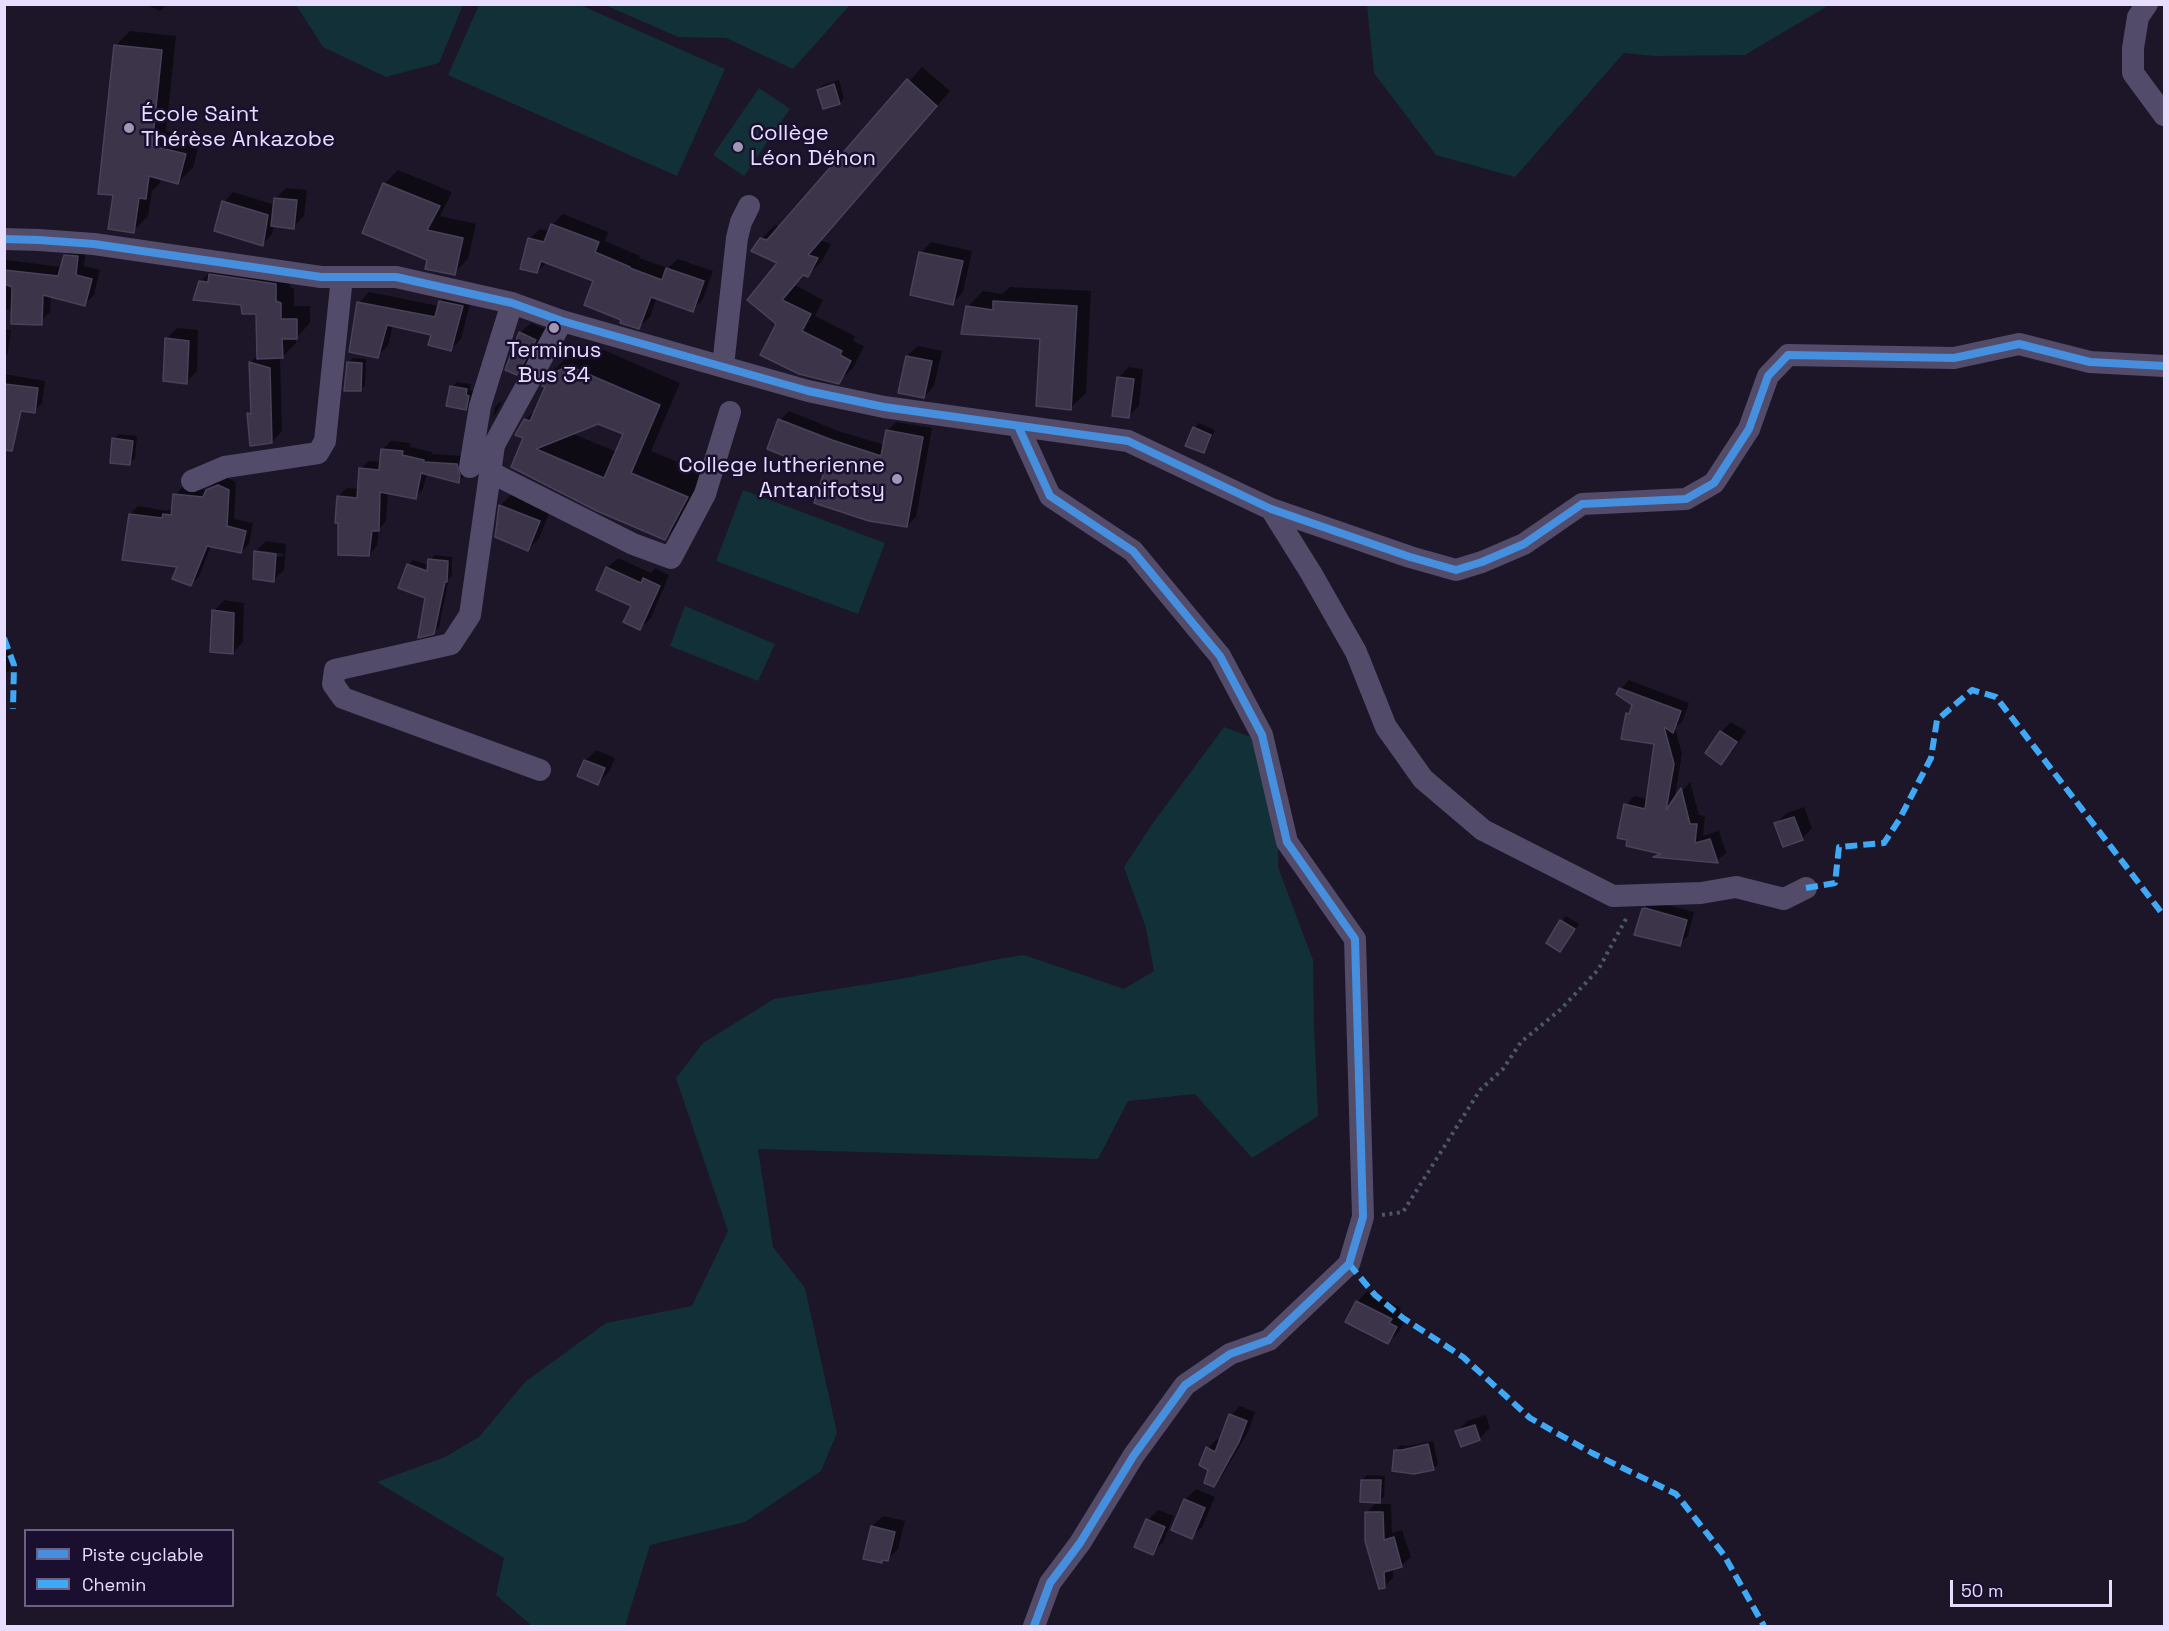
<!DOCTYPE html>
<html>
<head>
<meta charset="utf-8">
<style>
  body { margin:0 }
  #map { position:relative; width:2169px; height:1631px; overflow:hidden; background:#1c1628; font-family:"Space Grotesk",sans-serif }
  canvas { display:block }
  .frame { position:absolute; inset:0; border:6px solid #e7ddff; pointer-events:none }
  .legend { position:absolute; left:24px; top:1529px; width:210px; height:78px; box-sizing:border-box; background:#1a0f2f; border:2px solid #6c6182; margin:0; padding:8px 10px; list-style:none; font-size:18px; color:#e7ddff }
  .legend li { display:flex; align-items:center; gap:12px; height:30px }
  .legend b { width:30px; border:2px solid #6c6182 }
  .scale { position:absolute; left:1950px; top:1580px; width:162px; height:27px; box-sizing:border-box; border:3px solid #e7ddff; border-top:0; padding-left:8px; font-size:18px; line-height:21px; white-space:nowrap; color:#e7ddff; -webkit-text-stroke:4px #1a0f2f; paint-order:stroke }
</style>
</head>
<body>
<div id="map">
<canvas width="2169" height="1631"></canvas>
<div class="frame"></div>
<ul class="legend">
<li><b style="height:8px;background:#468fdf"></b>Piste cyclable</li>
<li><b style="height:8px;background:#3fa9f5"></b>Chemin</li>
</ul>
<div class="scale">50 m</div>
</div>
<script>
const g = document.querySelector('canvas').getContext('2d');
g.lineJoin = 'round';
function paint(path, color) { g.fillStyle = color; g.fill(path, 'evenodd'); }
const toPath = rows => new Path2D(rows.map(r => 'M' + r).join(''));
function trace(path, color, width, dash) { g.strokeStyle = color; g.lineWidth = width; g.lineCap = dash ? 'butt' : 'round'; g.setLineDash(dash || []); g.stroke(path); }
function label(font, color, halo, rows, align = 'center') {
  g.font = font + ' "Space Grotesk",sans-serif'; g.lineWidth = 5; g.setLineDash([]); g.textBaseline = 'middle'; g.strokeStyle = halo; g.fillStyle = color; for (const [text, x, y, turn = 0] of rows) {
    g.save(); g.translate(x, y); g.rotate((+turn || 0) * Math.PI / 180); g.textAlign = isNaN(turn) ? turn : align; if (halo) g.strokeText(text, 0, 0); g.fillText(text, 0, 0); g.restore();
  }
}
paint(toPath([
  [296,5,463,5,439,63,386,77,323,47],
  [479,5,580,5,725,69,677,176,448,75],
  [605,5,850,5,793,69,726,38,678,37],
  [1367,5,1367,4,1829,5,1745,55,1654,56,1624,53,1515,177,1436,155,1374,73],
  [759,88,790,109,744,176,713,155],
  [743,490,885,543,858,614,716,561],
  [685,606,775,644,758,681,670,646],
  [1224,727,1264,742,1279,810,1278,867,1313,960,1314,1024,1318,1116,1252,1158,1195,1094,1128,1101,1098,1159,758,1149,773,1247,805,1288,837,1433,821,1471,745,1522,650,1545,625,1626,532,1626,496,1595,504,1558,377,1482,445,1457,479,1437,525,1382,606,1323,692,1306,728,1231,676,1078,703,1043,774,999,906,978,1004,958,1024,955,1124,989,1154,971,1146,928,1124,867,1153,823]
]), '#123038');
paint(toPath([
  [145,4,167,4,160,11],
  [130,31,176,36,166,131,200,140,193,168,178,182,161,178,160,183,152,191,148,216,133,231,115,194,115,46],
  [922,67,950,91,820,240,831,244,822,261,808,275,805,274,795,285,823,300,815,316,855,336,853,341,864,346,853,368,838,382,778,324,780,262,761,239,775,225,781,227],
  [839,80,844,98,840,103,818,90,823,85],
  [398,170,452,192,440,216,476,224,468,259,454,273,429,259,384,184],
  [286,188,307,190,304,216,293,227,274,225,272,234,263,244,224,202,233,192,275,205,275,199],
  [563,214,608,232,605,241,640,256,639,258,668,268,678,259,713,271,703,299,693,310,657,297,650,317,639,327,623,319,595,280,547,262,537,272,529,239,540,229,550,231,552,225],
  [931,242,972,251,963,292,953,303,921,253],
  [74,247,86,248,84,266,100,270,94,295,85,304,51,296,50,312,41,321,4,308,6,260,62,267,65,256],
  [214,268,290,271,290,287,294,289,294,306,310,306,310,323,296,338,296,343,282,357,280,357,282,431,272,442,249,414,252,411,250,363,259,354,258,312,200,282],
  [1010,287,1091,291,1086,393,1070,408,1042,337,968,306,983,291,1002,294],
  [451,291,472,296,461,339,451,349,432,334,393,325,388,346,377,356,359,303,369,292,439,306,441,301],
  [531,323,545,329,527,363,517,373,520,333],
  [177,328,198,330,197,371,186,382,166,339],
  [4,329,11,330,8,353,4,357],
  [592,345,680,383,651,451,709,475,687,516,665,538,512,467,525,438,525,420,538,407,549,375,571,353],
  [598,422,625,433,617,452,571,433],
  [918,346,942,351,934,386,924,397,907,356],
  [353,358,366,359,365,385,361,390,348,363],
  [1129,367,1143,369,1139,406,1128,417,1119,377],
  [4,374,45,381,42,403,34,411,4,410],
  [457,382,471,384,470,390,473,391,470,403,465,408,452,387],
  [500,402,502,403,493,418,495,407],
  [789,411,841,432,885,445,887,431,896,422,932,428,916,517,907,526,826,471,780,420],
  [1199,423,1215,430,1208,446,1203,451,1194,428],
  [119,434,137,436,135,458,130,463,114,439],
  [391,441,410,443,410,447,432,452,431,454,465,456,467,473,458,481,427,473,423,489,415,498,388,492,386,521,379,529,377,546,369,555,338,496,347,488,359,489,360,469,369,461,381,462,383,449],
  [227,478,236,482,234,519,253,523,249,544,241,552,211,545,199,577,191,584,179,566,130,514,138,506,168,511,172,506,175,495,183,487,208,490,216,482],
  [511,495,550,511,539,539,528,549,496,536,501,505],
  [266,541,286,544,284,570,273,581,255,578,256,551],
  [264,551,284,554,283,557,264,554],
  [435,555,452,557,452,576,449,578,439,627,434,633,427,597,408,565,413,560,429,565,430,560],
  [618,558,651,573,655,568,669,575,651,618,640,628,633,605,607,568],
  [224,600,244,603,243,642,233,653,214,611],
  [10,649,10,670,4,675,4,650],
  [1629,680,1689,703,1682,722,1675,728,1682,754,1674,801,1690,782,1699,815,1705,816,1703,836,1719,831,1726,853,1717,861,1656,856,1660,852,1626,805,1634,796,1647,799,1656,742,1627,714,1634,705,1621,689],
  [1731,722,1746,731,1732,752,1721,763,1721,732],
  [596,750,615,758,609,772,598,783,579,775,586,760],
  [1804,807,1812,828,1802,839,1776,823,1787,813],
  [1651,901,1694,912,1688,936,1679,944,1643,909],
  [1566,916,1579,924,1560,951,1548,942],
  [1367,1291,1401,1308,1399,1313,1406,1317,1399,1332,1388,1342,1357,1302],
  [1240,1406,1255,1412,1248,1432,1222,1476,1213,1485,1208,1448,1217,1439,1221,1441,1231,1415],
  [1486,1415,1490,1428,1480,1438,1461,1445,1457,1432,1467,1421],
  [1433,1441,1438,1464,1433,1469,1396,1450,1401,1445,1408,1446],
  [1367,1475,1385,1476,1384,1496,1377,1504,1391,1504,1392,1533,1402,1530,1411,1557,1402,1565,1393,1568,1393,1578,1384,1587,1366,1513,1378,1501,1362,1480],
  [1196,1489,1215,1497,1202,1527,1191,1537,1185,1500],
  [1158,1510,1174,1516,1163,1542,1152,1553,1148,1520],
  [883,1516,905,1521,898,1549,888,1559,884,1558,881,1562,872,1526]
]), '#0007');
const building = toPath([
  [114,45,162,50,152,146,186,154,178,184,149,176,146,199,139,198,134,233,108,229,113,195,98,194,114,45],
  [907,79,937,106,808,255,818,258,808,277,803,275,782,300,811,314,802,331,842,351,840,355,851,361,839,384,799,374,760,355,776,324,747,300,777,263,751,251,760,238,767,240,907,79],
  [834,84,840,104,823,109,817,90,834,84],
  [383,183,440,206,427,230,463,238,455,275,425,269,427,260,362,233,383,183],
  [274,198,297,200,294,229,271,226,274,198],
  [222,201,268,215,263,246,214,231,222,201],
  [551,224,599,242,595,252,630,267,630,268,662,280,666,268,704,281,693,312,651,297,639,329,620,323,621,320,584,305,593,281,541,261,537,273,520,269,528,238,544,242,551,224],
  [919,252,963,261,953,305,910,295,919,252],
  [64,255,78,256,76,275,92,279,85,306,43,295,42,325,11,324,12,287,4,284,4,270,58,276,64,255],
  [209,274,276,284,276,301,281,303,281,319,297,319,297,339,282,339,283,358,257,359,256,314,242,314,241,305,193,300,199,281,208,282,209,274],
  [439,301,463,306,451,351,428,345,431,335,387,325,378,358,349,352,357,302,435,317,439,301],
  [993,301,1077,306,1071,410,1036,406,1040,339,961,334,966,306,993,310,993,301],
  [519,332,536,340,517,375,505,370,519,332],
  [165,338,189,341,187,384,163,381,165,338],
  [906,356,932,361,924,398,898,393,906,356],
  [249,362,270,368,272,443,250,446,247,413,251,414,249,362],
  [347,362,362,363,361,391,344,391,347,362],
  [569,366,660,405,631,473,688,497,665,540,597,511,511,467,523,438,515,435,524,419,530,421,545,387,542,386,548,375,569,366],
  [598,424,623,434,604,478,536,449,598,424],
  [1117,377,1134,379,1129,418,1112,416,1117,377],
  [4,384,38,388,35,413,21,411,12,451,4,450,4,384],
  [450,386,467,389,466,395,469,396,466,410,446,406,450,386],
  [778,419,832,440,881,456,886,430,923,437,907,527,869,521,814,503,824,472,767,449,778,419],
  [1193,427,1211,435,1204,453,1185,446,1193,427],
  [112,438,133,441,130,465,110,463,112,438],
  [381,449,403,451,402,455,424,460,424,462,457,464,460,475,459,483,421,473,416,499,380,492,379,531,372,531,369,556,338,555,338,523,335,523,337,496,357,498,359,468,379,470,381,449],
  [218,485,229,490,227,526,246,531,241,553,207,546,191,586,172,579,177,567,122,560,129,514,162,518,163,514,171,515,173,494,203,497,206,490,218,485],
  [499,505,540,521,528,551,495,537,499,505],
  [254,551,276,554,274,582,253,579,254,551],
  [428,559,448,561,447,582,445,582,434,634,418,638,425,598,398,588,407,564,427,571,428,559],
  [606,567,641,583,643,578,660,586,640,630,623,622,631,606,596,590,606,567],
  [212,610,234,613,233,654,210,652,212,610],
  [1619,688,1681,711,1673,733,1664,727,1674,764,1666,810,1681,788,1690,824,1697,824,1695,843,1710,839,1718,863,1653,857,1661,854,1626,846,1627,840,1617,838,1624,804,1645,809,1654,744,1621,739,1626,713,1629,714,1632,705,1616,694,1619,688],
  [1720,731,1737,742,1721,765,1705,753,1720,731],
  [584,760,605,768,598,785,577,776,584,760],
  [1794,817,1803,840,1783,847,1774,823,1794,817],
  [1645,908,1687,920,1680,946,1634,935,1642,909,1645,908],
  [1560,920,1575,929,1560,952,1546,943,1560,920],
  [1356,1301,1392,1319,1389,1323,1397,1327,1388,1344,1345,1322,1356,1301],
  [1229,1414,1247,1421,1239,1442,1214,1487,1204,1483,1208,1470,1199,1465,1206,1447,1215,1452,1229,1414],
  [1475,1425,1480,1440,1461,1447,1455,1431,1475,1425],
  [1428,1444,1434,1470,1414,1474,1392,1471,1394,1450,1402,1450,1428,1444],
  [1361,1480,1381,1480,1380,1503,1360,1502,1361,1480],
  [1184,1499,1205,1508,1192,1539,1171,1530,1184,1499],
  [1365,1512,1383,1512,1384,1540,1394,1537,1402,1567,1384,1572,1385,1588,1379,1589,1365,1541,1365,1512],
  [1146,1519,1165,1527,1153,1555,1134,1547,1146,1519],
  [871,1526,895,1532,888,1561,882,1560,882,1563,863,1559,871,1526]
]);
paint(building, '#3c3549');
trace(building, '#4a415b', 1.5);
trace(toPath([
  [1382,1215,1403,1212,1480,1090,1503,1069,1521,1042,1560,1010,1598,970,1627,917]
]), '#4c576b', 4, [3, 4.5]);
trace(toPath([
  [2147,4,2138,17,2133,48,2133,73,2164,115],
  [4,239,39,240,94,244,321,277,396,277,512,303,562,321,808,391,884,407,1128,441,1271,509,1410,557,1456,570,1482,562,1524,544,1582,504,1686,499,1714,483,1749,429,1768,376,1788,355,1954,358,2019,344,2090,362,2164,366],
  [723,366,737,238,741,222,749,206],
  [1018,426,1050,496,1133,551,1220,656,1262,735,1287,842,1355,939,1363,1217,1349,1264,1269,1340,1230,1354,1185,1385,1134,1455,1080,1543,1050,1583,1034,1626],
  [470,467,480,406,512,303],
  [490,472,633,544,671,558,705,494,730,412],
  [192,481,225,467,318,453,325,441,342,277],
  [1271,509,1311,573,1356,652,1386,727,1423,779,1483,830,1613,896,1701,893,1736,887,1784,899,1806,888],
  [540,770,343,698,333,684,335,670,451,644,470,615,494,445,562,321]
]), '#524b69', 22);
trace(toPath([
  [4,638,14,665,13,709],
  [1806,888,1835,883,1839,847,1884,843,1899,820,1931,758,1937,720,1972,690,1996,697,2164,916],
  [1349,1264,1375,1295,1403,1318,1463,1357,1530,1418,1592,1453,1676,1494,1724,1555,1764,1626]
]), '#3fa9f5', 6, [12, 6]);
trace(toPath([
  [4,239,39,240,94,244,321,277,396,277,512,303,562,321,808,391,884,407,1128,441,1271,509,1410,557,1456,570,1482,562,1524,544,1582,504,1686,499,1714,483,1749,429,1768,376,1788,355,1954,358,2019,344,2090,362,2164,366],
  [1018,426,1050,496,1133,551,1220,656,1262,735,1287,842,1355,939,1363,1217,1349,1264,1269,1340,1230,1354,1185,1385,1134,1455,1080,1543,1050,1583,1034,1626]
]), '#468fdf', 8);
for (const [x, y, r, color] of [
  [129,128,6,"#a097b4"],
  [738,147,6,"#a097b4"],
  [554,328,6,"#a097b4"],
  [897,479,6,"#a097b4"]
]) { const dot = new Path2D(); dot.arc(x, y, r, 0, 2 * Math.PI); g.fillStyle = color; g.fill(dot); trace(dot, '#1a0f2f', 2); }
label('22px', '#e7ddff', '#1a0f2f', [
  ["École Saint",141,115],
  ["Thérèse Ankazobe",141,140],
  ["Collège",750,134],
  ["Léon Déhon",750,159],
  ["Terminus",554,351,"center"],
  ["Bus 34",554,376,"center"],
  ["College lutherienne",885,466,"right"],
  ["Antanifotsy",885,491,"right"]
], 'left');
</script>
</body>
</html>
